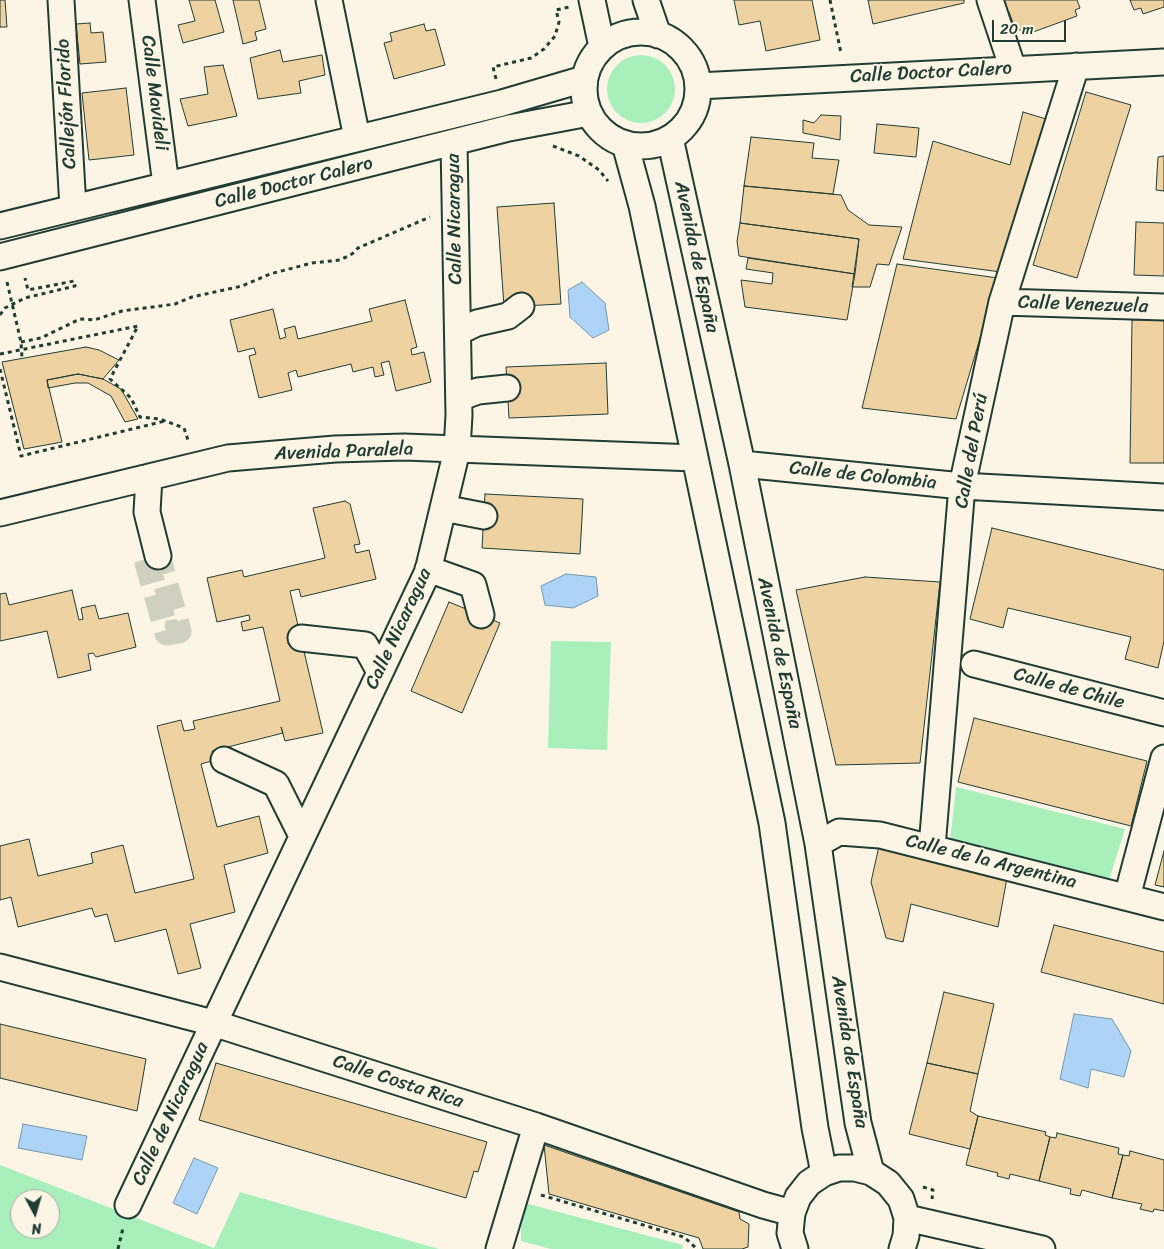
<!DOCTYPE html>
<html>
<head>
<meta charset="utf-8">
<style>
  body { margin:0 }
  #map { position:relative; width:1164px; height:1249px; overflow:hidden; background:#fcf5e5; font-family:Sriracha,sans-serif }
  canvas { display:block }
  .north { position:absolute; left:10px; top:1189px; width:50px; height:50px; box-sizing:border-box; background:#fcf5e5; border:1px solid #a4ab9e; border-radius:50%; rotate:174deg; font-size:14px; font-weight:700; line-height:20px; text-align:center; color:#1f3d34 }
  .north::after { content:''; display:block; margin:auto; width:18px; height:22px; background:#1f3d34; clip-path:polygon(50% 0,100% 100%,50% 72%,0 100%) }
  .scale { position:absolute; left:992px; top:20px; width:74px; height:22px; box-sizing:border-box; border:2px solid #1f3d34; border-top:0; padding-left:6px; font-size:15px; line-height:18px; white-space:nowrap; color:#1f3d34; -webkit-text-stroke:4px #fcf5e5; paint-order:stroke }
</style>
</head>
<body>
<div id="map">
<canvas width="1164" height="1249"></canvas>
<div class="north">N</div>
<div class="scale">20 m</div>
</div>
<script>
const g = document.querySelector('canvas').getContext('2d');
g.lineJoin = 'round';
function paint(path, color) { g.fillStyle = color; g.fill(path, 'evenodd'); }
const toPath = rows => new Path2D(rows.map(r => 'M' + r).join(''));
function trace(path, color, width, dash) { g.strokeStyle = color; g.lineWidth = width; g.lineCap = dash ? 'butt' : 'round'; g.setLineDash(dash || []); g.stroke(path); }
function label(font, color, halo, rows, align = 'center') {
  g.font = font + ' Sriracha,sans-serif'; g.lineWidth = 4; g.setLineDash([]); g.textBaseline = 'middle'; g.strokeStyle = halo; g.fillStyle = color; for (const [text, x, y, turn = 0] of rows) {
    g.save(); g.translate(x, y); g.rotate((+turn || 0) * Math.PI / 180); g.textAlign = isNaN(turn) ? turn : align; if (halo) g.strokeText(text, 0, 0); g.fillText(text, 0, 0); g.restore();
  }
}
paint(toPath([
  '607 89a34 34 0 1 1 68 0a34 34 0 1 1-68 0Z',
  [551,641,611,642,607,750,548,748],
  [956,787,1125,829,1109,880,950,841],
  [0,1165,214,1248,240,1192,439,1249,0,1249],
  [20,1199,50,1199,50,1229,20,1229],
  [521,1202,683,1245,682,1249,551,1249,521,1241]
]), '#a8efbb');
const water = toPath([
  [582,282,605,303,609,330,593,338,570,317,568,290,582,282],
  [566,574,596,577,598,596,573,608,545,605,541,586,566,574],
  [1074,1014,1112,1019,1131,1051,1124,1077,1091,1069,1088,1088,1060,1079,1074,1014],
  [23,1124,87,1136,82,1160,18,1148,23,1124],
  [194,1158,218,1168,197,1214,173,1203,194,1158]
]);
paint(water, '#add4f7');
trace(water, '#7498a9', 1);
const building = toPath([
  [0,0,5,0,7,27,0,27,0,0],
  [189,0,215,0,224,32,183,43,178,25,195,21,189,0],
  [233,0,259,0,266,29,255,32,257,40,243,44,233,0],
  [734,0,812,0,820,40,766,51,760,21,739,25,734,0],
  [868,0,964,0,964,3,873,24,868,0],
  [998,0,1077,0,1080,8,1075,10,1077,16,1025,35,1023,29,1016,31,1009,12,1003,14,998,0],
  [1130,0,1164,0,1164,7,1143,14,1141,8,1134,10,1130,0],
  [90,23,91,33,103,32,106,62,80,64,76,24,90,23],
  [424,24,426,31,435,29,445,65,394,79,384,43,392,41,390,33,424,24],
  [280,50,283,62,322,55,325,75,299,81,301,93,258,99,250,58,280,50],
  [223,65,237,116,188,126,180,99,208,94,204,67,223,65],
  [126,88,134,155,89,160,82,93,126,88],
  [1086,92,1131,105,1077,278,1033,265,1086,92],
  [1023,112,1046,119,1001,272,903,259,933,141,1010,165,1023,112],
  [821,115,841,116,840,140,803,133,803,120,814,123,821,115],
  [877,124,919,128,916,157,874,153,877,124],
  [751,137,814,143,812,158,839,160,833,194,744,186,751,137],
  [1164,156,1164,191,1156,190,1158,157,1164,156],
  [744,186,841,195,848,210,869,225,902,227,889,265,877,264,870,287,852,287,859,239,740,223,744,186],
  [554,203,561,304,504,307,497,207,554,203],
  [1136,222,1164,223,1164,276,1134,275,1136,222],
  [740,223,859,239,855,274,739,256,737,241,740,223],
  [748,258,855,274,847,320,745,307,741,280,772,284,773,273,746,269,748,258],
  [897,264,998,278,956,419,862,408,897,264],
  [405,300,417,347,411,349,412,355,424,352,431,382,396,391,389,361,381,363,384,375,375,377,373,367,353,372,351,364,298,377,296,370,288,373,292,390,259,398,249,356,256,354,254,348,238,352,230,320,273,309,280,339,286,337,284,329,295,326,298,339,372,321,369,309,405,300],
  [1132,320,1164,320,1164,463,1130,463,1132,320],
  [86,347,99,350,119,360,103,379,78,374,47,380,62,442,24,449,2,362,86,347],
  [606,363,608,414,509,418,506,367,606,363],
  [78,374,103,379,121,389,138,419,125,422,111,396,88,383,75,383,48,388,47,380,78,374],
  [485,494,583,499,580,554,482,548,485,494],
  [345,501,350,504,360,544,354,545,356,553,369,550,376,579,301,597,299,589,290,591,323,733,285,741,281,727,283,733,212,751,215,760,201,764,217,827,259,816,268,853,224,865,235,912,190,924,201,968,178,974,166,929,115,942,107,914,95,917,92,908,18,927,11,897,0,900,0,846,29,839,38,876,93,863,91,853,123,845,135,893,194,879,157,726,181,720,184,731,195,729,193,721,280,701,263,627,243,631,241,622,250,620,249,615,217,622,207,578,242,570,244,577,325,558,313,508,345,501],
  [992,528,1164,570,1164,641,1158,668,1125,659,1131,637,1008,608,1003,628,970,619,992,528],
  [865,577,940,582,920,763,836,765,796,590,865,577],
  [72,590,79,620,83,619,81,608,95,605,99,619,128,613,136,647,96,657,93,653,88,654,91,670,58,678,47,631,0,641,0,594,6,593,9,605,72,590],
  [449,602,500,623,462,713,411,691,449,602],
  [974,718,1147,761,1131,826,958,782,974,718],
  [879,846,1007,878,998,927,911,904,903,942,886,938,871,882,879,846],
  [1164,851,1164,887,1155,885,1164,851],
  [1054,925,1164,952,1164,1004,1041,972,1054,925],
  [944,992,994,1004,978,1074,927,1063,944,992],
  [0,1024,146,1059,137,1111,0,1078,0,1024],
  [216,1063,487,1142,478,1172,474,1171,466,1198,199,1120,216,1063],
  [927,1063,978,1074,970,1111,978,1116,970,1149,909,1134,927,1063],
  [978,1116,1046,1132,1045,1135,1050,1137,1039,1181,1010,1174,1009,1179,997,1176,998,1173,966,1165,978,1116],
  [1057,1133,1119,1148,1118,1154,1123,1155,1112,1198,1082,1190,1080,1196,1070,1194,1071,1189,1039,1181,1050,1137,1056,1138,1057,1133],
  [544,1145,739,1212,740,1219,749,1224,748,1247,742,1249,703,1249,699,1238,549,1194,544,1145],
  [1130,1151,1164,1160,1164,1211,1154,1209,1153,1212,1140,1209,1142,1204,1112,1198,1123,1155,1129,1156,1130,1151]
]);
paint(building, '#eed2a2');
trace(building, '#1f3d34', 1);
trace(toPath([
  [146,559,167,633,179,631,158,556]
]), '#d0d0c2', 25, [25, 12]);
const minor = toPath([
  [61,0,73,208],
  [142,0,166,185],
  [329,0,357,138],
  [592,0,602,47],
  [646,0,658,35],
  [990,0,1013,69],
  '584 89a57 57 0 1 1 114 0a57 57 0 1 1-114 0Z',
  [698,86,1164,62],
  [670,138,742,464,818,844,858,1123,871,1172],
  [625,144,642,206,772,823,815,1128,824,1173],
  [0,226,502,103,584,79],
  [0,257,509,128,589,113],
  [1002,302,1164,307],
  [458,332,477,323,508,316,521,306],
  [459,398,478,391,507,388],
  [742,464,962,486,1164,497],
  [149,477,147,512,158,556],
  [443,508,484,516],
  [0,513,228,458,335,449,404,447,695,458],
  [428,569,473,585,481,615],
  [301,638,365,645,380,672],
  [974,664,1164,713],
  [224,760,276,784,302,836],
  [818,844,839,832,880,835,1164,907],
  [932,847,962,486,1002,302,1076,66],
  [1127,897,1164,758],
  [0,967,213,1023,536,1126,763,1205,792,1213],
  [128,1205,428,571,457,450,459,415,454,143],
  [907,1218,1042,1249],
  [499,1249,536,1126],
  [795,1249,790,1233,792,1213,798,1197,809,1183,824,1173,839,1168,855,1168,871,1172,888,1183,901,1199,907,1218,906,1236,902,1249]
]);
trace(minor, '#1f3d34', 29);
trace(toPath([
  [830,0,841,53],
  [496,79,493,67,531,58,544,49,555,36,559,22,556,10,569,7],
  [553,146,579,156,599,170,608,181],
  [7,282,21,342,22,358],
  [0,315,5,308,25,298,75,286,74,281,28,290,25,278],
  [21,342,41,338,80,319,94,320,122,311,175,304,192,297,242,286,270,274,312,263,340,260,352,254,358,248,430,217],
  [0,354,138,326,110,379,131,398,140,417,160,419,184,428,188,440],
  [0,369,21,456,165,421],
  [923,1187,933,1190,932,1199],
  [541,1195,684,1237,697,1249],
  [118,1249,123,1228]
]), '#1f3d34', 3, [4, 4]);
trace(minor, '#fcf5e5', 25);
label('19px', '#1f3d34', '#fcf5e5', [
  ["Calle Doctor Calero",931,73,-3],
  ["Calle Mavideli",154,93,83],
  ["Callejón Florido",67,104,-93],
  ["Calle Doctor Calero",294,183,-14],
  ["Calle Nicaragua",455,219,-91],
  ["Avenida de España",696,257,78],
  ["Calle Venezuela",1083,305,2],
  ["Calle del Perú",972,451,-80],
  ["Avenida Paralela",344,452,-2],
  ["Calle de Colombia",863,476,6],
  ["Calle Nicaragua",399,629,-65],
  ["Avenida de España",779,653,78],
  ["Calle de Chile",1069,689,15],
  ["Calle de la Argentina",991,862,14],
  ["Avenida de España",849,1052,81],
  ["Calle Costa Rica",398,1082,18],
  ["Calle de Nicaragua",171,1114,-65]
]);
</script>
</body>
</html>
